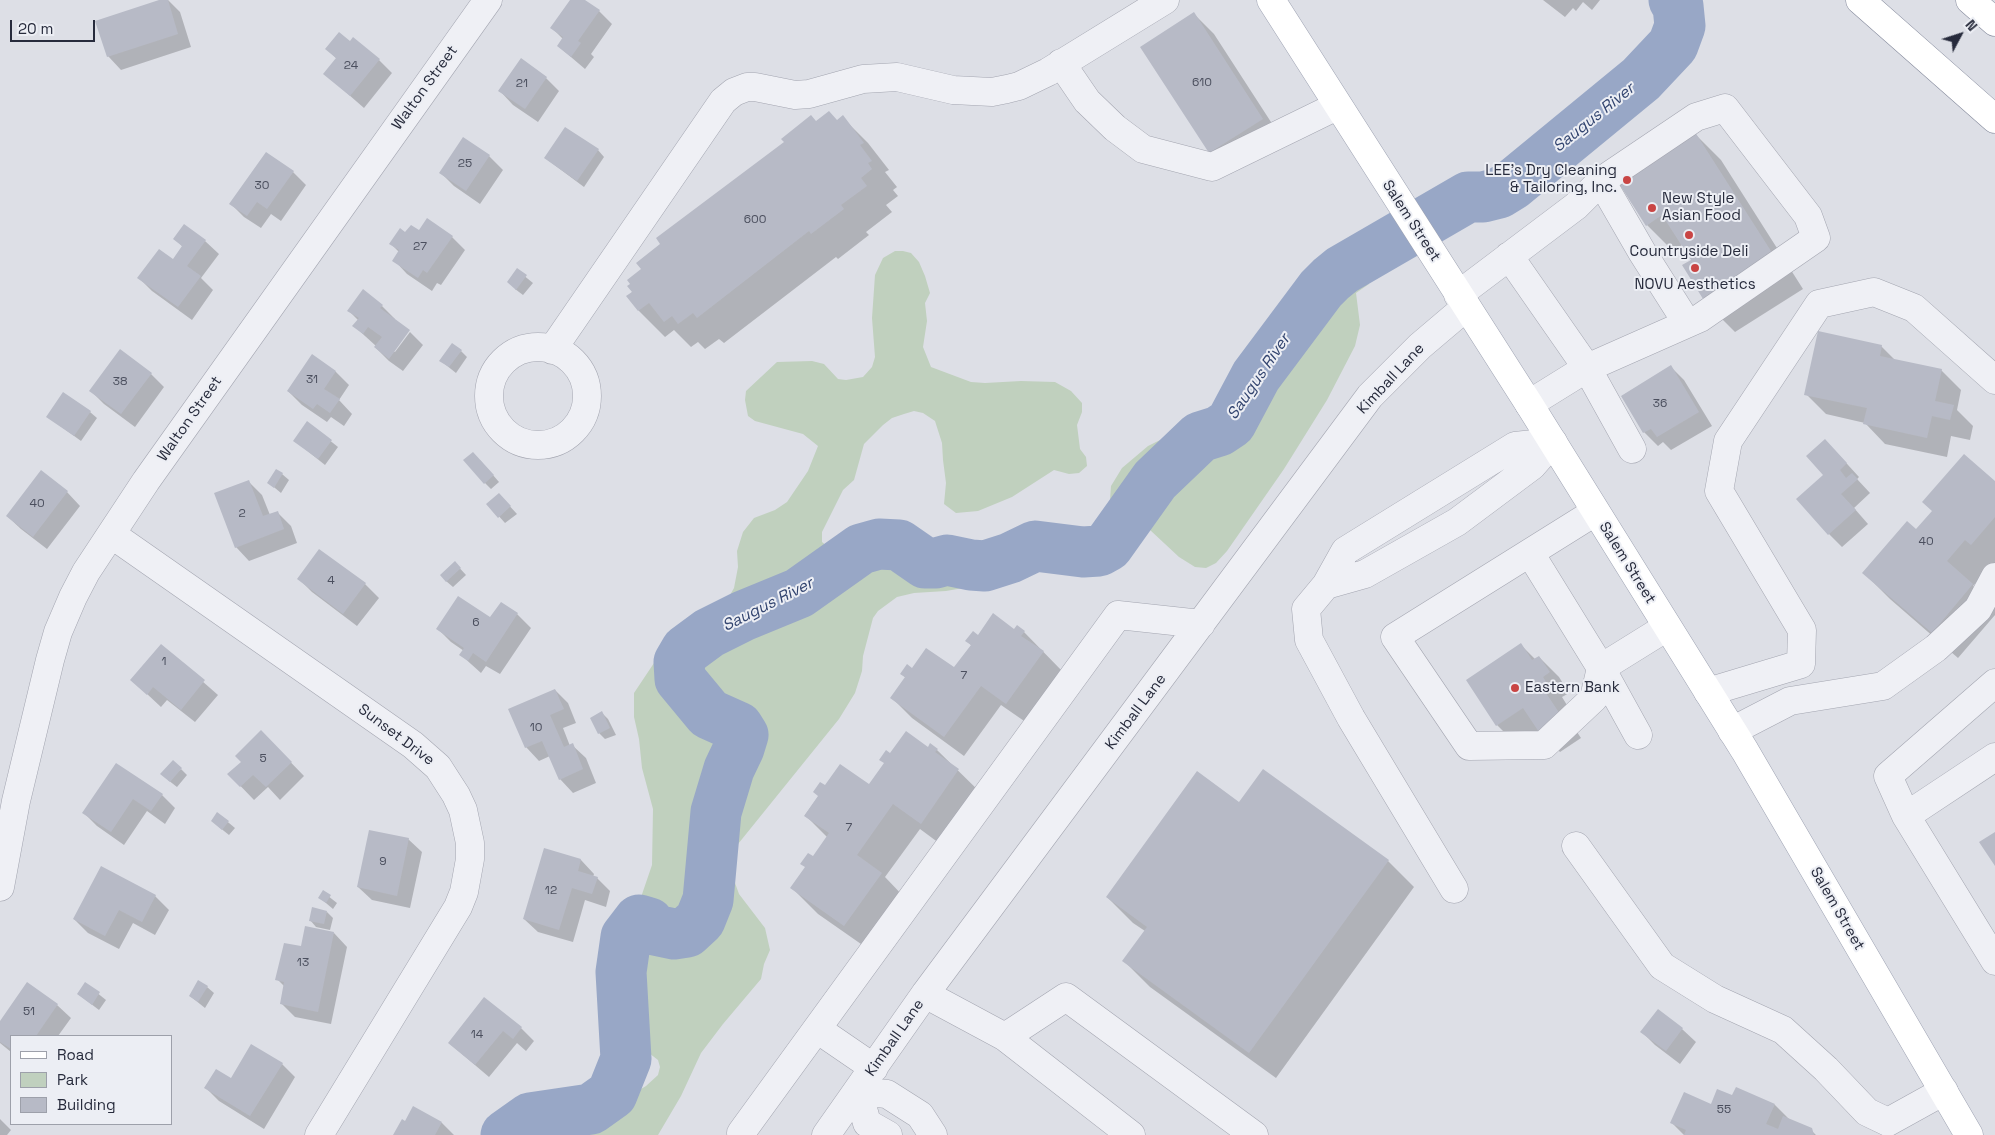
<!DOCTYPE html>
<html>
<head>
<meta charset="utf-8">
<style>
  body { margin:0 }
  #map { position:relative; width:1995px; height:1135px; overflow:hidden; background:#dddfe6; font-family:"Space Grotesk",sans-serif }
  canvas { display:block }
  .legend { position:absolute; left:10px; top:1035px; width:162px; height:90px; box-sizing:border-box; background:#eceef4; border:1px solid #9da0aa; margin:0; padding:6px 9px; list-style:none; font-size:15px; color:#272b3c }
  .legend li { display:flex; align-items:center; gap:10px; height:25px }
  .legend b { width:25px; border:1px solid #9da0aa }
  .north { position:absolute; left:1935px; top:10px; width:50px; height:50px; -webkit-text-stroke:4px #eceef4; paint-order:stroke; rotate:50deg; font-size:14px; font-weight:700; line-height:20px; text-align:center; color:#272b3c }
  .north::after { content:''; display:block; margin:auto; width:18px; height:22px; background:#272b3c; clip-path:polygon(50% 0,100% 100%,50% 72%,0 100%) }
  .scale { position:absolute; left:10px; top:20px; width:85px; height:22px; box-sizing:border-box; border:2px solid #272b3c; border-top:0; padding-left:6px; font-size:15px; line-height:18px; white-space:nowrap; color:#272b3c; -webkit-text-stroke:4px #eceef4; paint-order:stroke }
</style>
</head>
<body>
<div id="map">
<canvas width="1995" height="1135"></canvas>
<ul class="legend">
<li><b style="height:6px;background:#fff"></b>Road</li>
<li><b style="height:14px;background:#c0d0be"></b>Park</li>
<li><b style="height:14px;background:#b7bac6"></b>Building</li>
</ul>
<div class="north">N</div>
<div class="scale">20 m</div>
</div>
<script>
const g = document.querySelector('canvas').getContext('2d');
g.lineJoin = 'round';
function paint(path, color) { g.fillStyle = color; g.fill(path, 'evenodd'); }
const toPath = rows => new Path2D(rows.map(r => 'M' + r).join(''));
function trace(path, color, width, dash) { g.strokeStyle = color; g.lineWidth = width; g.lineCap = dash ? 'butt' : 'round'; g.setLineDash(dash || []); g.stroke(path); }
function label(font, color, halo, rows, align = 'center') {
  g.font = font + ' "Space Grotesk",sans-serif'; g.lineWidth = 4; g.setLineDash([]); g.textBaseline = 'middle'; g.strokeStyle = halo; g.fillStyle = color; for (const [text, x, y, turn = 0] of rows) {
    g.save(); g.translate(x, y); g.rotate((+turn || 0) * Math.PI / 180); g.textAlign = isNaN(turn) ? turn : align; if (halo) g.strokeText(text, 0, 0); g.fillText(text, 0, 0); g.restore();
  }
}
paint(toPath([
  [1338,247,1369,284,1356,293,1360,325,1355,346,1327,400,1284,469,1227,551,1216,563,1206,568,1195,567,1179,557,1150,530,1133,524,1125,526,1110,500,1111,486,1122,468,1148,446,1158,441,1182,432,1193,424,1255,365,1293,303,1307,289,1314,278,1321,258],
  [895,251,903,251,911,253,919,262,925,276,930,293,925,303,927,321,923,347,931,367,971,382,985,383,1021,381,1055,382,1071,391,1082,403,1082,412,1077,425,1080,449,1086,457,1087,466,1079,473,1069,474,1054,470,1012,497,978,511,956,513,944,504,946,483,943,460,942,443,935,421,923,413,914,411,904,414,892,418,883,425,864,444,854,480,843,490,822,532,822,542,833,551,851,549,896,536,913,534,976,561,977,578,969,587,946,591,914,593,897,597,878,611,873,618,863,656,862,671,855,693,839,719,734,849,732,875,735,883,739,894,765,928,770,950,764,964,761,979,723,1024,701,1053,681,1096,658,1135,518,1135,525,1125,538,1115,583,1101,605,1097,626,1087,636,1092,646,1086,658,1075,660,1067,658,1060,627,1036,620,1028,609,1022,604,997,607,981,622,945,627,926,638,906,652,865,653,809,642,768,639,739,634,717,634,693,658,657,670,643,730,595,734,588,738,567,737,551,743,532,754,518,775,510,787,502,808,471,818,446,803,434,755,421,748,416,745,400,746,391,777,362,812,361,824,364,838,379,846,380,863,377,872,367,875,357,872,318,875,275,883,258]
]), '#c0d0be');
paint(toPath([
  [163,0,168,0,180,12,191,47,121,70,108,56],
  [572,0,583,0,599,11,612,24,591,54,594,57,585,69,558,46,563,39,552,28],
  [1543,0,1600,0,1592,10,1583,2,1576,11,1573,8,1565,17],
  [1194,14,1214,34,1282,139,1230,172,1210,152],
  [327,49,379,60,392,73,364,108,325,74,337,59],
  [546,78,559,91,538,122,513,105,500,91],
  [842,117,868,143,889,170,885,172,897,187,893,190,898,196,886,205,892,212,866,232,869,235,838,259,836,257,724,343,719,339,705,349,698,342,691,347,674,330,665,337,639,311,628,296,816,122,838,121],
  [1695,134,1721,160,1803,289,1735,332,1709,306,1692,260,1682,245,1673,251,1647,225],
  [464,139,489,156,503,170,480,204,454,186,441,173],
  [598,150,604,157,584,187,545,158],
  [293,172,306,185,281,221,271,214,261,228,244,217,231,204],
  [184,226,205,241,219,254,201,278,213,290,192,320,152,291,139,278,173,261,183,247,175,239],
  [419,232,452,237,465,250,441,285,437,283,432,291,407,274,394,260,399,252,391,244,405,234],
  [517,270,533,283,523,295,515,289],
  [382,306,395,319,393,351,395,352,410,332,423,345,403,371,389,361,375,347,376,346,354,326,358,320,349,311],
  [1881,346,1896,361,1941,370,1961,390,1957,410,1973,426,1970,440,1951,436,1947,457,1885,444,1865,423,1826,414,1806,394],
  [461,351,467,357,456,373,441,361],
  [312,356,336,372,349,385,339,400,352,414,344,426,331,417,327,422,302,405,288,391],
  [1671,367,1684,380,1712,426,1671,450,1663,442,1658,446,1644,432,1622,396],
  [151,374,164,387,135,427,104,404,91,391],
  [90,412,97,418,81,441,48,417],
  [308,423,338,447,325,465,295,441],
  [1838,454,1859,477,1857,479,1870,493,1854,508,1868,524,1842,547,1829,534,1824,475],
  [480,460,499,482,491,489,485,483],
  [41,472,67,492,80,506,47,549,21,529,7,516],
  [282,474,289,480,281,493,269,483],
  [249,482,262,495,270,515,277,512,291,526,297,543,249,561,236,547],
  [1995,483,1995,568,1992,565,1973,586,1995,608,1995,615,1958,658,1890,599,1864,573,1916,531],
  [505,501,517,514,505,523,488,504],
  [320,551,365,584,379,598,357,626,312,592,299,579],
  [455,563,466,575,453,587,446,581],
  [501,604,517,614,531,628,500,674,486,666,481,673,461,655,464,651,451,642,438,629,491,619],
  [1014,630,1024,632,1063,672,1027,723,1001,705,964,756,912,718,892,698,906,678,901,674,912,670,955,669,972,646,967,641,978,636],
  [161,645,218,695,195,722,167,700,161,707,132,680],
  [1521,645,1535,659,1539,657,1559,677,1569,693,1562,697,1570,710,1565,714,1581,738,1560,752,1539,730,1517,745,1497,725],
  [555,690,568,703,576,723,563,728,570,746,572,745,586,758,596,783,573,793,560,779,550,756,539,761,526,747],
  [602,713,608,719,616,735,605,739,599,733],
  [274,745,304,776,280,800,268,787,254,800,229,774,242,762],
  [928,748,937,750,984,796,947,849,920,829,885,877,907,900,871,951,818,914,792,888,828,838,805,815,825,787,869,786,891,755],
  [116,764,162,795,175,808,165,824,147,811,124,845,97,826,84,813],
  [181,769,187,775,177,787,168,780],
  [1240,804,1388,861,1414,887,1276,1078,1150,987,1124,961,1145,931,1133,923,1107,897],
  [217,813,235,828,229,835,219,827],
  [408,839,422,852,410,908,372,900,358,887],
  [545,850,581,860,594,874,593,877,597,878,610,891,606,907,585,900,573,942,538,932,524,919],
  [323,892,337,903,333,909,320,898],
  [155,896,169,910,155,935,133,923,119,949,88,933,74,919],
  [327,912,333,918,330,930,316,927,310,920],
  [334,933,347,947,331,1024,295,1017,281,1003,285,987,277,979,301,948],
  [86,984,106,1000,99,1010,78,994],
  [207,987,214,993,205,1008,190,996],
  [484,999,521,1028,534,1041,526,1051,517,1043,489,1077,449,1043],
  [57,1005,71,1018,58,1036,11,1036,11,1052,0,1043,0,1023],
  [1682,1029,1696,1042,1680,1064,1655,1045,1642,1032],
  [282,1064,295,1077,264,1129,219,1101,206,1088],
  [1733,1097,1775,1105,1791,1121,1811,1130,1816,1135,1684,1135,1672,1123],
  [0,1119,11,1130,7,1135,0,1135],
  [406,1123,442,1123,454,1135,394,1135]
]), '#0003');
trace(toPath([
  [506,1135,530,1118,591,1109,612,1094,626,1059,621,972,626,937,639,920,649,923,655,930,674,934,687,932,700,920,708,900,716,812,729,769,739,748,743,735,738,727,709,714,680,679,679,662,686,650,709,633,743,616,799,593,861,549,879,544,899,545,925,563,936,563,947,560,971,565,985,566,1010,558,1035,546,1083,552,1099,551,1108,546,1155,480,1200,437,1219,431,1231,423,1256,376,1321,289,1331,279,1342,270,1468,197,1483,197,1499,193,1512,185,1641,79,1673,45,1680,26,1678,6,1674,0]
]), '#98a7c6', 51);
paint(toPath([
  [159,0,168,0,178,34,107,57,95,21],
  [570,0,585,0,600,10,578,41,581,43,571,57,557,46,563,37,550,28],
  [1194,12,1263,119,1209,153,1140,47],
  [339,32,350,41,353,37,380,59,350,96,323,74,336,58,325,49],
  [521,58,547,77,525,109,498,91],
  [829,111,837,120,843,115,864,143,860,145,872,161,868,163,872,169,861,178,867,186,841,205,844,209,811,234,809,231,697,318,693,313,678,324,672,316,664,322,649,303,638,311,626,296,632,292,627,286,630,284,627,280,641,269,636,263,660,244,656,238,784,142,781,139,811,115,816,121],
  [565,127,599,149,577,181,544,158],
  [1695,132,1778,262,1708,307,1682,265,1691,260,1662,215,1646,226,1618,182],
  [463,137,490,155,466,191,439,173],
  [266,152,294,171,267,209,257,202,247,216,229,204],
  [427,218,453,236,427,273,423,270,418,278,392,261,399,250,389,244,400,228,405,232,411,225,419,230],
  [184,224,206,240,187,266,201,276,178,307,137,278,159,249,173,259,182,246,173,239],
  [517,268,527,275,516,290,507,282],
  [363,289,383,305,380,308,410,330,389,359,374,347,382,337,368,327,363,334,352,326,359,318,347,311],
  [1818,331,1882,345,1880,356,1942,369,1935,401,1954,405,1950,420,1932,416,1927,438,1863,424,1867,408,1804,395],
  [452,343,462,350,449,367,439,361],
  [120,349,152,373,121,414,89,391],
  [312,354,336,371,324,389,340,399,330,413,317,404,313,409,287,391],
  [1671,365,1699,412,1657,437,1651,429,1643,433,1621,396],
  [63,392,91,411,74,436,46,417],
  [307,421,332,440,318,459,293,441],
  [1825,439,1847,463,1840,470,1846,478,1852,473,1858,479,1841,494,1856,510,1828,535,1796,499,1823,475,1806,456],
  [473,452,494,475,484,484,463,460],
  [1964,454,1995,481,1995,517,1971,545,1965,540,1947,561,1973,584,1932,633,1862,573,1907,521,1916,529,1932,511,1922,502],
  [276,469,283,473,274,488,267,483],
  [41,470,68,491,33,537,6,516],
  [249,480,263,516,278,511,284,529,235,548,214,493],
  [499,493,511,506,498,518,486,504],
  [319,549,366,583,343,614,297,579],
  [455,561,461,568,446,582,440,575],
  [458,596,490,617,501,602,518,613,486,662,473,653,468,661,459,655,464,648,436,629],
  [993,613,1014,629,1017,625,1025,631,1021,636,1044,651,1006,704,981,686,944,737,890,698,905,677,900,674,907,664,912,668,926,648,954,667,971,645,965,641,973,631,978,635],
  [1521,643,1532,660,1539,656,1550,672,1543,677,1551,690,1546,693,1562,717,1539,732,1523,708,1496,726,1466,680],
  [161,644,205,680,181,710,153,687,147,695,130,680],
  [555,689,564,709,550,715,564,747,573,743,583,769,559,780,542,741,525,748,508,709],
  [602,711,610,728,598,734,590,718],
  [261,730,292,762,266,787,253,775,240,787,227,774,241,762,235,756],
  [906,731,928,747,930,743,938,749,935,752,959,769,921,824,893,804,857,855,882,873,844,926,790,888,805,867,800,864,808,853,813,856,829,833,804,816,818,796,813,792,820,782,825,785,840,764,869,784,884,763,879,760,886,750,890,753],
  [173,760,182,768,170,782,160,774],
  [116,763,163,794,151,811,133,799,111,832,82,813],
  [1263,769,1389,860,1249,1053,1122,961,1147,927,1106,897,1197,771,1239,802],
  [217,812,229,821,222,830,211,821],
  [369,830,409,838,397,896,357,887],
  [1995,832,1995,866,1979,842],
  [544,848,581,859,578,871,598,877,592,894,572,888,559,930,523,919],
  [101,866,156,895,142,922,119,910,105,936,73,919],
  [323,890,331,895,326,903,318,898],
  [312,907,327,911,324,924,309,921],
  [305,926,334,932,318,1012,280,1004,284,982,275,980,284,943,301,946],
  [198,980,208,986,198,1002,189,996],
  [27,982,58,1004,36,1036,11,1036,11,1049,0,1042,0,1021],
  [85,982,100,992,92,1005,77,994],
  [484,997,522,1027,513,1039,503,1031,475,1065,448,1043],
  [1658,1009,1683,1028,1666,1051,1640,1032],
  [251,1044,283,1063,250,1116,204,1088,216,1069,231,1078],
  [1736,1087,1775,1104,1766,1124,1778,1129,1783,1116,1812,1128,1814,1135,1684,1135,1686,1130,1670,1123,1684,1092,1711,1104,1717,1089,1732,1095],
  [413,1106,442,1122,435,1135,393,1135,402,1119,405,1121]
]), '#b7bac6');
const minor = toPath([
  [1061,63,1087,101,1115,128,1143,149,1212,167,1337,106],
  [1601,181,1642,252,1687,323],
  [1509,256,1587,368,1632,449],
  [1458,295,1576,206,1601,181,1696,117,1725,108,1808,216,1816,238,1700,318,1587,368,1529,404],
  '489 396a49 49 0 1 1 98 0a49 49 0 1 1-98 0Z',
  [552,350,723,101,734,92,747,87,755,87,795,95,809,94,863,79,897,77,953,90,992,92,1007,89,1019,86,1048,72,1165,0],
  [1595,512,1395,637,1469,746,1544,745,1594,698,1601,668,1667,627],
  [111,534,413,745,438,767,456,795,463,810,470,843,470,859,464,892,458,907,319,1135],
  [1530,553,1601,668,1638,735],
  [1326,585,1365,574,1457,522,1532,466,1553,442],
  [1995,683,1888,776,1906,816,1995,961],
  [1708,692,1801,664,1802,630,1719,491,1728,441,1819,304,1874,292,1914,308,1995,380],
  [1732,731,1790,701,1883,686,1936,648,1978,609,1995,577],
  [1906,816,1995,757],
  [1576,846,1662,966,1715,999,1783,1030,1826,1069,1867,1112,1888,1122,1944,1091],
  [0,887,16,801,50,660,58,632,73,597,86,572,146,481,488,0],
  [1454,889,1351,718,1309,640,1306,609,1326,585,1345,551,1515,446,1553,442],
  [925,994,1005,1037,1131,1135],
  [817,1029,874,1068],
  [1005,1037,1066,997,1254,1135],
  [741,1133,1118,615,1201,624],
  [826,1135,925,994,1370,396,1420,346,1466,307],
  [888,1135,867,1123,858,1091,887,1094,920,1115,933,1135]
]);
const major = toPath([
  [1271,0,1529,404,1745,751,1969,1135]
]);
const highway = toPath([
  [1860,0,1995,119],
  [1970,0,1995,22]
]);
trace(minor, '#a3a5b0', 29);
trace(major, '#9da2b2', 29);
trace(highway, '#858a9c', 29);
trace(minor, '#eff0f5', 28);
trace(major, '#fff', 28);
trace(highway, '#fff', 28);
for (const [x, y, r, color] of [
  [1627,180,5,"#c94544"],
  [1652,208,5,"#c94544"],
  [1689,235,5,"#c94544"],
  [1695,268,5,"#c94544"],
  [1515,688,5,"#c94544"]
]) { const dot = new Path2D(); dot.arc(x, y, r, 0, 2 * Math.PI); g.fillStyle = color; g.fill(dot); trace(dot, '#eceef4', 2); }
label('12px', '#4b4f5e', null, [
  ["24",351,66],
  ["610",1202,83],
  ["21",522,84],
  ["25",465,164],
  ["30",262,186],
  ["600",755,220],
  ["27",420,247],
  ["31",312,380],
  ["38",120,382],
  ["36",1660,404],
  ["40",37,504],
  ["2",242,514],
  ["40",1926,542],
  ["4",331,581],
  ["6",476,623],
  ["1",164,662],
  ["7",964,676],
  ["10",536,728],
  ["5",263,759],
  ["7",849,828],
  ["9",383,862],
  ["12",551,891],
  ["13",303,963],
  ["51",29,1012],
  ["14",477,1035],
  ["55",1724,1110]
]);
label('15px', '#272b3c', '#eceef4', [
  ["Walton Street",425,88,-54],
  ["Salem Street",1411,221,57],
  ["Kimball Lane",1391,379,-47],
  ["Walton Street",190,419,-55],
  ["Salem Street",1627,563,58],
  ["Kimball Lane",1136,712,-53],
  ["Sunset Drive",396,735,37],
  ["Salem Street",1837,909,60],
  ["Kimball Lane",895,1038,-55]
]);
label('15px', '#272b3c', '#eceef4', [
  ["LEE's Dry Cleaning",1617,171,"right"],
  ["& Tailoring, Inc.",1617,188,"right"],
  ["New Style",1662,199],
  ["Asian Food",1662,216],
  ["Countryside Deli",1689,252,"center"],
  ["NOVU Aesthetics",1695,285,"center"],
  ["Eastern Bank",1525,688]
], 'left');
label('italic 16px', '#32446f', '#eceef4', [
  ["Saugus River",1594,118,-39],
  ["Saugus River",1259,377,-56],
  ["Saugus River",768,605,-27]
]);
</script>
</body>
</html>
